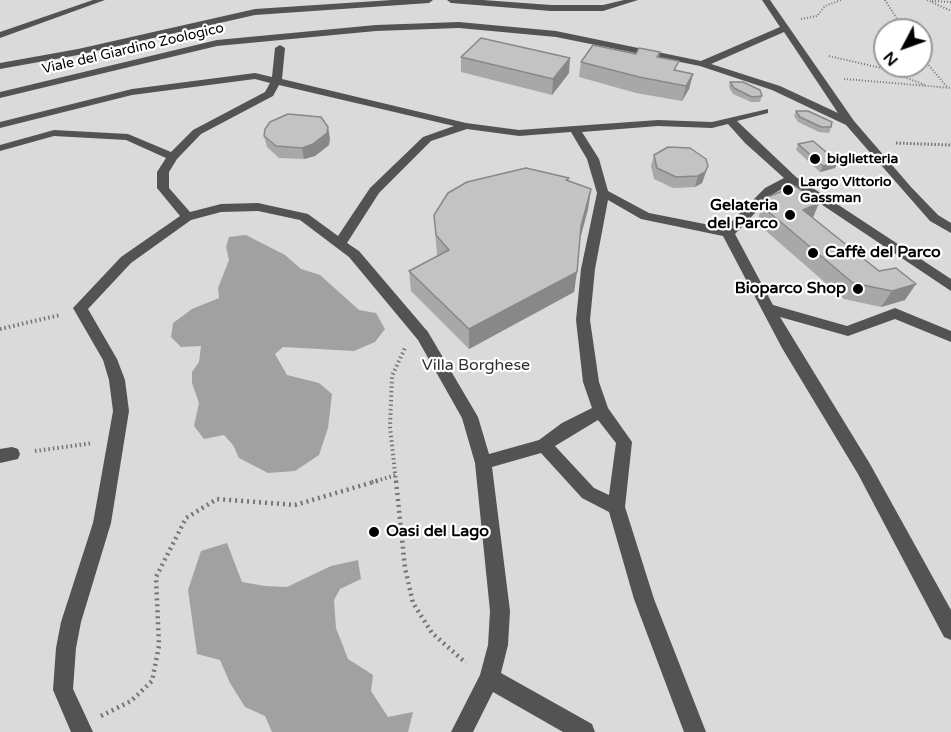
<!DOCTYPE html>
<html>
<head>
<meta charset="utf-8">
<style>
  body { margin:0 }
  #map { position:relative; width:951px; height:732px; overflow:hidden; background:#fff; font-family:"Varela Round",sans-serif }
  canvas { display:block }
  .north { position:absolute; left:873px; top:18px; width:60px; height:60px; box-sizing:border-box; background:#fff; border:2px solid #999; border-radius:50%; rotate:229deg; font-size:16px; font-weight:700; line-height:24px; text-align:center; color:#000 }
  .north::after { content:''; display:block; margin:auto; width:21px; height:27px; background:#000; clip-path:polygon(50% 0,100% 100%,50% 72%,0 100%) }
</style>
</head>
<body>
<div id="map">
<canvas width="951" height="732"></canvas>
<div class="north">N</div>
</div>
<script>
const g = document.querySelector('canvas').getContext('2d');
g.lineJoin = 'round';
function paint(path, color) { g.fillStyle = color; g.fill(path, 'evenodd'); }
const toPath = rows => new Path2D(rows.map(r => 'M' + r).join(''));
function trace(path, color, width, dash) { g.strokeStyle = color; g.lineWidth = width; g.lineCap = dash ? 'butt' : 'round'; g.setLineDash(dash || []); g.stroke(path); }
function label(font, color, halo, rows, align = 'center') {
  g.font = font + ' "Varela Round",sans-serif'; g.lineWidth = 4.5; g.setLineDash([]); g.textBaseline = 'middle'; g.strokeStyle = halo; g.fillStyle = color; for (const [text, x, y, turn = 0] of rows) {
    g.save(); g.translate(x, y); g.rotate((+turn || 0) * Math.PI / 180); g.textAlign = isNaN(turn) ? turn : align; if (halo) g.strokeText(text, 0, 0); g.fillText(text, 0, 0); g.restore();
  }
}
paint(toPath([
  [0,0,951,0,951,732,0,732],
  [885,30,921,30,921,66,885,66]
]), '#dadada');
paint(toPath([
  [246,235,285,255,301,269,320,275,359,310,376,313,385,329,375,342,354,351,283,347,275,354,287,375,319,383,332,394,328,428,319,455,295,471,268,473,239,458,233,445,224,435,204,439,194,426,199,403,192,383,192,372,199,362,201,346,181,347,171,337,173,323,192,309,219,298,218,288,229,260,226,247,229,237],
  [227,543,242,582,265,586,287,587,331,566,358,560,361,579,340,589,334,600,336,628,348,659,373,675,371,691,388,717,413,712,408,732,272,732,265,716,245,707,230,683,220,660,197,654,188,590,201,551]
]), '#a1a1a1');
trace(toPath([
  [278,26,280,48]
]), '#d9d9d9', 10, [10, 4.5]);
trace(toPath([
  [885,0,904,30],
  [927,0,951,11],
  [932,1,951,2],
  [801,19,817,16,825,6,841,0],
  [829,56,881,68,925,85],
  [921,56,947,87],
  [844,79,951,88]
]), '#757575', 2, [1, 2]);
trace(toPath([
  [896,143,951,145]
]), '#757575', 3, [1.5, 2]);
trace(toPath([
  [0,329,60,315],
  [35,451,93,443],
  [372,482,397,475],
  [396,482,390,427,392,376,405,348]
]), '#757575', 4, [1.5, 3]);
trace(toPath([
  [396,481,405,568,413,603,432,633,466,663],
  [101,716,131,701,152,681,159,646,156,577,186,518,217,499,295,505,377,481]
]), '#757575', 4.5, [2, 4]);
paint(toPath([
  [93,0,105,0,0,38,0,32,93,0],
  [392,0,433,0,429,3,255,15,78,55,0,69,0,63,78,49,255,9,392,0],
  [447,0,483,0,551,5,603,5,624,0,638,0,603,11,551,11,451,3,447,0],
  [762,0,770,0,854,121,911,187,938,215,951,223,951,233,930,221,846,125,772,90,700,66,556,37,459,28,376,31,217,46,0,98,0,92,217,40,376,25,459,22,556,31,701,61,780,27,762,0],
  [784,32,838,113,780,86,711,64,784,32],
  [280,45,285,48,282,79,466,123,519,130,658,120,712,122,768,109,768,113,737,121,796,177,951,279,951,291,791,184,773,194,735,234,773,305,847,326,895,308,951,331,951,342,895,319,848,336,780,317,870,464,951,610,951,640,944,637,858,474,782,348,723,236,641,219,608,200,595,269,590,320,599,382,608,408,632,442,625,507,654,599,706,732,684,732,634,599,609,512,582,498,541,453,492,467,510,611,508,645,501,673,592,724,595,732,563,732,493,692,473,732,451,732,480,675,488,645,490,611,475,463,462,418,418,340,349,257,300,220,258,211,221,212,191,220,131,263,88,309,117,359,125,380,129,411,111,523,81,622,76,648,73,689,93,732,71,732,53,690,56,648,61,622,93,523,113,411,109,380,103,360,73,308,121,257,180,216,157,188,157,172,166,158,126,140,54,136,0,151,0,145,54,130,128,134,171,152,193,130,265,92,270,83,255,79,132,95,0,128,0,122,132,89,255,73,272,77,275,48,280,45],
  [279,85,454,126,423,137,370,188,338,236,308,214,258,203,221,204,190,212,169,188,169,172,177,159,201,134,273,96,279,85],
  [728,124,745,143,784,178,765,188,725,228,649,213,608,191,599,159,582,132,658,126,712,128,728,124],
  [467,129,519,136,571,132,587,159,597,193,581,269,576,320,583,382,592,408,562,423,539,440,489,454,478,417,428,332,359,251,347,243,379,193,431,141,467,129],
  [598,420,616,443,609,495,594,488,555,446,598,420],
  [12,447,18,449,20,454,18,459,0,463,0,449,12,447]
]), '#535353');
paint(toPath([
  [660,52,659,57,677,70,693,74,689,89,682,101,636,93,579,77,581,62],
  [461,57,569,73,552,95,461,72],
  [730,82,762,96,760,102,751,102,733,94,729,87],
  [796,111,831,127,829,133,819,132,798,122,794,116],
  [264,136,330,138,329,145,315,156,304,159,279,158,267,147],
  [798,144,835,168,820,172,796,150],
  [654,155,708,166,702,183,695,187,673,188,654,179,651,166],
  [569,178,568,181,591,189,588,209,580,240,574,292,469,349,411,291,409,271,438,256,437,255,434,215],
  [765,198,819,203,812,218,905,300,881,307,844,299,758,224,759,215]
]), '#a8a8a8');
paint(toPath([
  [570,58,569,73,552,95,553,79],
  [693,74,689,89,682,101,686,86],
  [328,127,330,138,329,145,315,156,304,159,302,148],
  [838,162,835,168,820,172,823,166],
  [708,166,702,183,695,187,698,176],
  [591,189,588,209,578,246,581,226],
  [819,203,812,220,803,210],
  [577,272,574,292,469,349,469,329],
  [916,284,905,300,881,307,892,291]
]), '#888');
const building = toPath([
  [481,38,570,58,553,79,461,57,481,38],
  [593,45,636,54,639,48,660,52,657,57,679,61,674,70,693,74,686,86,639,77,581,62,593,45],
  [730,82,743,82,760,90,762,96,752,97,734,88,730,82],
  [796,111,808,111,832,122,831,127,821,127,800,117,796,111],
  [288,114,321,117,328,127,327,133,313,144,302,148,276,146,264,136,265,129,270,122,288,114],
  [813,141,838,162,823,166,798,144,813,141],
  [668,147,690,148,706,159,708,166,705,172,698,176,676,177,657,168,654,155,668,147],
  [526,168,569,178,566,180,591,189,581,226,577,272,469,329,409,271,449,250,436,235,434,215,448,193,467,182,526,168],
  [795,186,819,203,803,210,879,271,896,268,916,284,892,291,853,283,764,208,765,198,795,186]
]);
paint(building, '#c3c3c3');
trace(building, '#888', 1.5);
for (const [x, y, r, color] of [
  [815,159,6,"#000"],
  [788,190,6,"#000"],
  [790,215,6,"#000"],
  [813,253,6,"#000"],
  [858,289,6,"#000"],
  [374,532,6,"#000"]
]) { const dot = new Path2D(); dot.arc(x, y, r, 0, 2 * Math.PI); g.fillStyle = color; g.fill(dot); trace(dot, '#fff', 2); }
label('14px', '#000', '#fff', [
  ["Viale del Giardino Zoologico",133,49,-13]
]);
label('bold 14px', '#000', '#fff', [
  ["biglietteria",827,159],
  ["Largo Vittorio",800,182],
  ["Gassman",800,198]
], 'left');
label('bold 16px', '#000', '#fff', [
  ["Gelateria",778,206],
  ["del Parco",778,224],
  ["Caffè del Parco",825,253,"left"],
  ["Bioparco Shop",846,289],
  ["Oasi del Lago",386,532,"left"]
], 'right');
label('16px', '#313131', '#fff', [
  ["Villa Borghese",476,366]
]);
</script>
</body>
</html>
